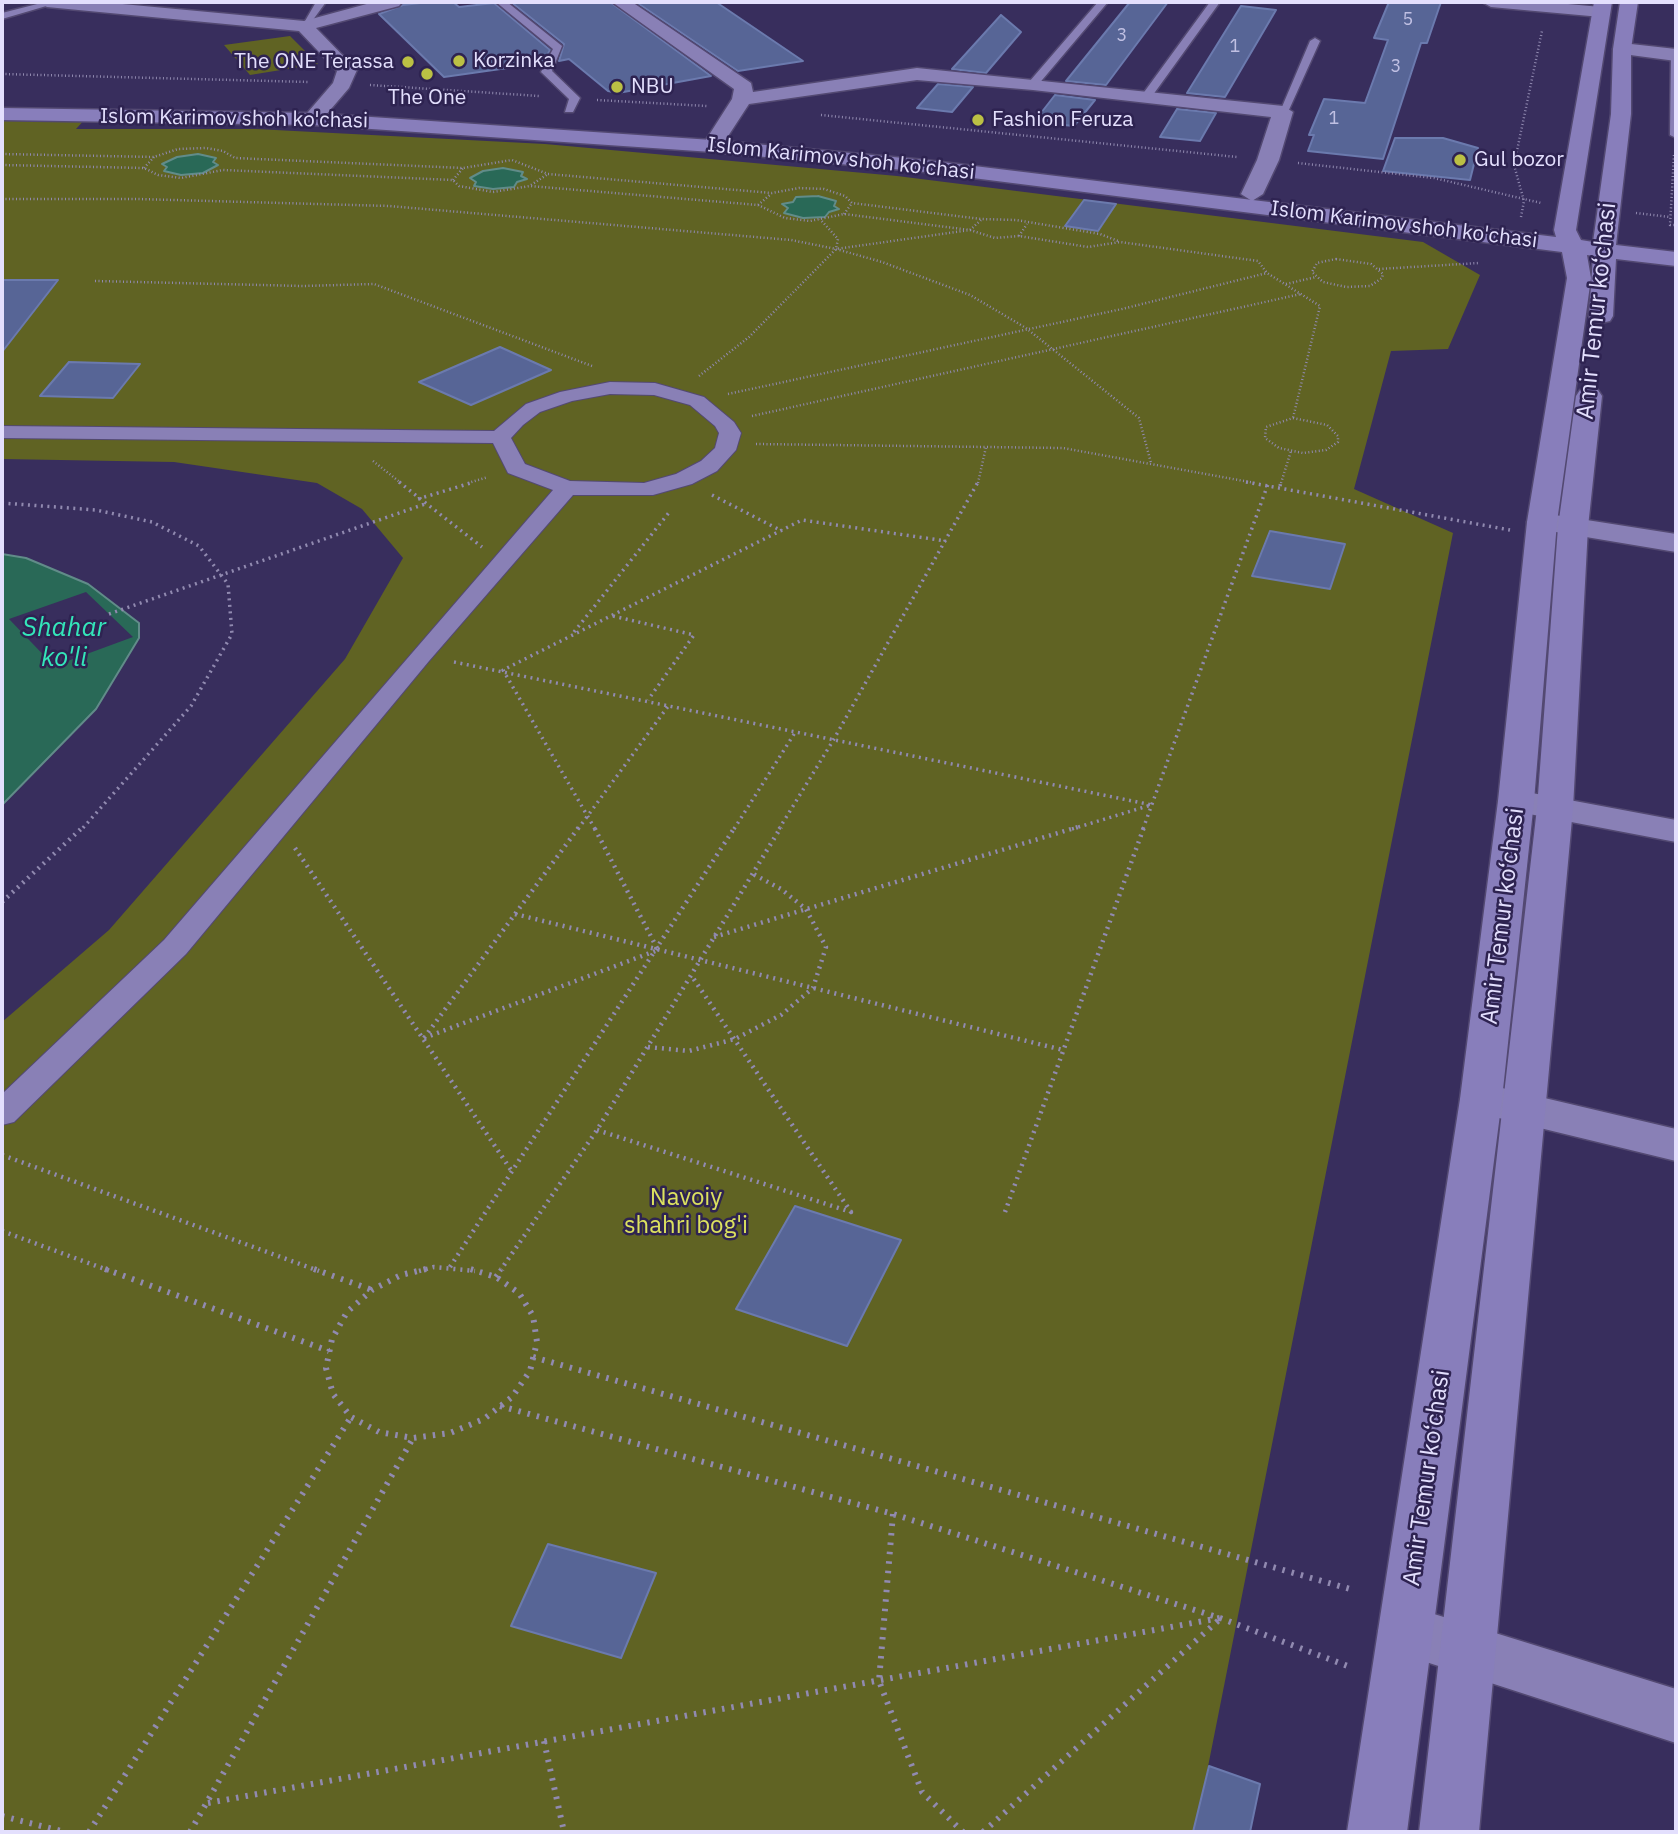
<!DOCTYPE html>
<html>
<head>
<meta charset="utf-8">
<style>
  body { margin:0 }
  #map { position:relative; width:1678px; height:1834px; overflow:hidden; background:#382e5d; font-family:"IBM Plex Sans",sans-serif }
  canvas { display:block }
  .frame { position:absolute; inset:0; border:4px solid #e3dffd; pointer-events:none }
</style>
</head>
<body>
<div id="map">
<canvas width="1678" height="1834"></canvas>
<div class="frame"></div>
</div>
<script>
const g = document.querySelector('canvas').getContext('2d');
g.lineJoin = 'round';
function paint(path, color) { g.fillStyle = color; g.fill(path, 'evenodd'); }
const toPath = rows => new Path2D(rows.map(r => 'M' + r).join(''));
function trace(path, color, width, dash) { g.strokeStyle = color; g.lineWidth = width; g.lineCap = dash ? 'butt' : 'round'; g.setLineDash(dash || []); g.stroke(path); }
function label(font, color, halo, rows, align = 'center') {
  g.font = font + ' "IBM Plex Sans",sans-serif'; g.lineWidth = 5; g.setLineDash([]); g.textBaseline = 'middle'; g.strokeStyle = halo; g.fillStyle = color; for (const [text, x, y, turn = 0] of rows) {
    g.save(); g.translate(x, y); g.rotate((+turn || 0) * Math.PI / 180); g.textAlign = isNaN(turn) ? turn : align; if (halo) g.strokeText(text, 0, 0); g.fillText(text, 0, 0); g.restore();
  }
}
paint(toPath([
  [290,36,318,64,250,75,224,45],
  [2,116,87,117,76,129,256,129,545,144,897,176,1423,242,1480,275,1448,349,1391,351,1354,489,1453,533,1195,1832,2,1832,2,1022,109,930,345,659,403,558,362,509,317,483,174,462,2,459]
]), '#606323');
const water = toPath([
  [198,154,216,158,213,162,218,165,203,173,181,175,164,171,167,167,162,164,177,157,198,154],
  [503,168,523,172,521,176,527,179,517,182,514,187,493,189,474,186,476,182,470,178,483,171,503,168],
  [818,196,836,201,834,206,839,209,829,212,825,217,803,218,784,213,788,208,782,204,793,202,796,197,818,196],
  [2,554,26,558,88,584,139,623,139,638,96,709,2,805,2,554]
]);
paint(water, '#296957');
trace(water, '#618c89', 2);
paint(toPath([
  [86,592,133,637,54,666,9,619]
]), '#382e5d');
const building = toPath([
  [429,2,453,2,459,7,494,3,550,50,543,63,444,77,379,14,403,5,429,2],
  [511,2,610,2,711,76,618,93,608,91,569,59,559,61,564,44,511,2],
  [636,2,716,2,803,61,738,71,636,2],
  [1130,2,1168,2,1106,85,1066,81,1130,2],
  [1389,2,1441,2,1427,43,1421,43,1383,159,1308,151,1314,135,1309,135,1324,99,1365,103,1388,40,1374,38,1389,2],
  [1241,6,1276,10,1225,97,1187,93,1241,6],
  [1001,15,1021,32,986,73,952,69,1001,15],
  [938,84,973,87,952,112,917,108,938,84],
  [1055,95,1095,100,1074,126,1034,122,1055,95],
  [1177,109,1216,113,1200,141,1160,137,1177,109],
  [1395,138,1443,138,1478,148,1470,180,1383,171,1395,138],
  [1084,200,1116,204,1098,231,1065,226,1084,200],
  [2,280,58,280,2,352,2,280],
  [500,347,551,370,471,405,419,382,500,347],
  [69,362,140,364,113,398,40,396,69,362],
  [1270,531,1345,544,1330,589,1252,576,1270,531],
  [795,1206,901,1240,847,1346,736,1309,795,1206],
  [548,1544,656,1573,621,1658,511,1626,548,1544],
  [1209,1766,1260,1784,1250,1832,1193,1832,1209,1766]
]);
paint(building, '#576596');
trace(building, '#6b7aae', 2);
const service = toPath([
  [45,2,60,2,2,19,2,13,45,2],
  [316,2,326,2,307,28,301,28,316,2],
  [496,2,507,2,562,46,552,71,580,98,573,112,565,112,569,99,541,72,553,49,496,2],
  [1098,2,1108,2,1037,86,1029,86,1029,82,1098,2],
  [1210,2,1220,2,1150,99,1142,99,1142,95,1210,2],
  [1315,38,1320,41,1288,112,1279,114,1310,41,1315,38],
  [1676,50,1676,138,1670,135,1671,53,1676,50]
]);
const pedestrian = toPath([
  [610,382,655,383,704,397,734,422,741,433,736,450,717,471,692,484,653,495,573,495,429,661,186,954,14,1122,2,1125,2,1094,164,940,553,490,508,473,493,443,2,438,2,426,494,431,526,404,560,392,610,382],
  [610,394,654,395,690,405,715,426,719,433,715,448,701,461,676,474,644,483,570,481,525,464,511,438,523,425,540,412,572,401,610,394]
]);
const minor = toPath([
  [38,2,101,2,304,21,374,2,402,2,399,6,316,28,357,70,349,88,319,123,312,125,302,119,333,83,337,71,299,31,47,7,38,2],
  [612,2,632,2,751,83,753,92,917,68,1283,106,1293,112,1279,160,1263,194,1252,201,1241,194,1257,160,1271,117,1033,90,917,80,749,104,719,150,712,152,702,146,732,99,734,89,612,2],
  [1482,2,1546,2,1601,7,1610,12,1601,17,1491,7,1482,2],
  [1622,43,1676,49,1676,61,1615,53,1613,49,1622,43],
  [1542,513,1676,534,1676,552,1532,528,1527,522,1532,516,1542,513],
  [1516,790,1676,820,1676,842,1503,809,1498,801,1503,793,1516,790],
  [1481,1083,1676,1129,1676,1161,1466,1110,1460,1099,1466,1088,1481,1083],
  [1405,1605,1676,1689,1676,1743,1386,1649,1378,1631,1386,1613,1405,1605]
]);
const secondary = toPath([
  [1594,2,1612,2,1576,230,1581,240,1593,242,1611,114,1613,49,1620,2,1638,2,1631,49,1631,114,1616,245,1676,252,1676,266,1616,259,1613,316,1610,321,1601,323,1592,321,1589,316,1593,256,1587,255,1591,278,1557,522,1534,801,1502,1099,1407,1832,1347,1832,1460,1099,1498,801,1527,522,1567,278,1562,252,925,172,712,152,312,125,2,120,2,108,312,113,712,140,925,160,1556,237,1554,230,1594,2],
  [1589,388,1598,390,1602,396,1588,527,1573,808,1479,1832,1419,1832,1537,808,1558,527,1576,396,1580,390,1589,388]
]);
trace(service, '#534972', 3);
trace(pedestrian, '#534972', 2);
trace(minor, '#534972', 3);
trace(secondary, '#534972', 3);
trace(toPath([
  [2,74,309,82],
  [370,85,539,96],
  [597,100,707,106],
  [821,115,1237,157],
  [2,154,154,157,178,149,206,148,223,151,235,158,463,168,512,160,548,174,772,193,799,188,824,189,845,196,852,203,981,219,1016,220,1100,234,1118,241],
  [1674,155,1670,225,1676,225],
  [1298,163,1434,178,1541,203],
  [2,165,144,168,158,175,181,178,223,170,453,180,459,186,493,192,530,186,758,205,785,218,810,221,844,214,970,230,995,238,1019,236,1088,247,1120,242,1258,261,1267,273,1320,306,1293,418],
  [144,168,154,157],
  [453,180,463,168],
  [531,185,548,174],
  [2,199,138,199,389,206,791,240,836,249],
  [758,205,771,194],
  [1636,213,1670,217],
  [844,214,852,203],
  [1521,217,1524,201,1514,165,1542,31],
  [981,220,970,230,836,249,882,262,970,295,1026,328,1139,418,1151,463],
  [1019,236,1027,224],
  [1336,259,1371,264,1383,274,1382,278,1370,286,1346,287,1323,282,1312,272,1317,263,1336,259],
  [1379,269,1479,263],
  [95,281,303,286,374,284,592,366],
  [1286,284,1316,277],
  [699,376,749,337,836,249,838,239,820,219],
  [728,394,1122,309,1267,273],
  [752,416,1301,294],
  [1293,418,1327,425,1338,436,1338,442,1326,450,1303,453,1279,448,1265,438,1266,427,1293,418],
  [756,444,1063,448,1255,483],
  [373,461,401,483],
  [468,483,488,477],
  [978,483,986,447],
  [1281,483,1291,451]
]), '#918ab0', 2.5, [1, 2.5]);
trace(toPath([
  [399,482,482,547],
  [1246,482,1510,530],
  [1280,486,1281,482],
  [712,495,782,531],
  [418,499,474,482],
  [2,503,96,510,152,522,199,546,228,584,232,634,191,706,82,829],
  [109,614,425,504],
  [613,616,694,635,648,700],
  [574,632,671,510],
  [454,662,1152,805],
  [578,829,669,705],
  [595,829,503,670,802,520,946,541],
  [734,829,796,731],
  [779,829,834,739,978,482],
  [1072,829,1151,805],
  [1143,829,1268,484]
]), '#918ab0', 3.5, [2, 4.5]);
trace(toPath([
  [295,848,513,1173],
  [2,902,83,827],
  [515,914,1063,1050],
  [714,937,1078,827],
  [424,1038,658,950,594,827],
  [424,1038,579,827],
  [648,1047,689,1051,735,1039,781,1015,813,988,826,947,806,909,781,889,753,874],
  [597,1130,851,1212,691,975],
  [2,1155,319,1271],
  [1005,1212,1144,827],
  [2,1231,110,1271],
  [450,1267,735,827],
  [419,1271,434,1267,475,1271],
  [500,1271,597,1130,781,827]
]), '#918ab0', 4.5, [2, 5]);
trace(toPath([
  [105,1269,329,1351],
  [314,1269,372,1290],
  [426,1269,401,1275,372,1290,347,1312,332,1339,326,1368,333,1394,351,1417,379,1432,413,1438,450,1433,484,1419,512,1397,530,1371,537,1342,533,1316,519,1293,496,1277,470,1269],
  [496,1277,502,1269],
  [533,1357,1350,1589],
  [500,1406,893,1514,1220,1618,1353,1668],
  [893,1514,879,1681,922,1792,963,1832],
  [544,1741,564,1832],
  [208,1803,1220,1618],
  [2,1816,65,1832],
  [89,1832,351,1417],
  [190,1832,413,1438],
  [983,1832,1220,1619]
]), '#918ab0', 6, [2.5, 7]);
paint(service, '#8980b6');
paint(pedestrian, '#8980b6');
paint(minor, '#8980b6');
paint(secondary, '#887ebb');
for (const [x, y, r, color] of [
  [459,61,7,"#bbc044"],
  [408,62,7,"#bbc044"],
  [427,74,7,"#bbc044"],
  [617,87,7,"#bbc044"],
  [978,120,7,"#bbc044"],
  [1460,160,7,"#bbc044"]
]) { const dot = new Path2D(); dot.arc(x, y, r, 0, 2 * Math.PI); g.fillStyle = color; g.fill(dot); trace(dot, '#2e2351', 2.5); }
label('18px', '#c0c0e3', null, [
  ["5",1408,20],
  ["3",1122,36],
  ["1",1235,47],
  ["3",1396,67],
  ["1",1334,119]
]);
label('21px', '#e3dffd', '#2e2351', [
  ["Korzinka",473,61],
  ["The ONE Terassa",394,62,"right"],
  ["NBU",631,87],
  ["The One",427,98,"center"],
  ["Fashion Feruza",992,120],
  ["Gul bozor",1474,160]
], 'left');
label('21px', '#e3dffd', '#2e2351', [
  ["Islom Karimov shoh ko'chasi",234,119,1],
  ["Islom Karimov shoh ko'chasi",841,159,6],
  ["Islom Karimov shoh ko'chasi",1404,225,7]
]);
label('24px', '#e3dffd', '#2e2351', [
  ["Amir Temur ko‘chasi",1597,311,-84],
  ["Amir Temur ko‘chasi",1503,916,-83],
  ["Amir Temur ko‘chasi",1427,1478,-82]
]);
label('24px', '#dce15f', '#2e2351', [
  ["Navoiy",686,1198],
  ["shahri bog'i",686,1226]
]);
label('italic 26px', '#34e6ba', '#2e2351', [
  ["Shahar",64,628],
  ["ko'li",64,658]
]);
</script>
</body>
</html>
